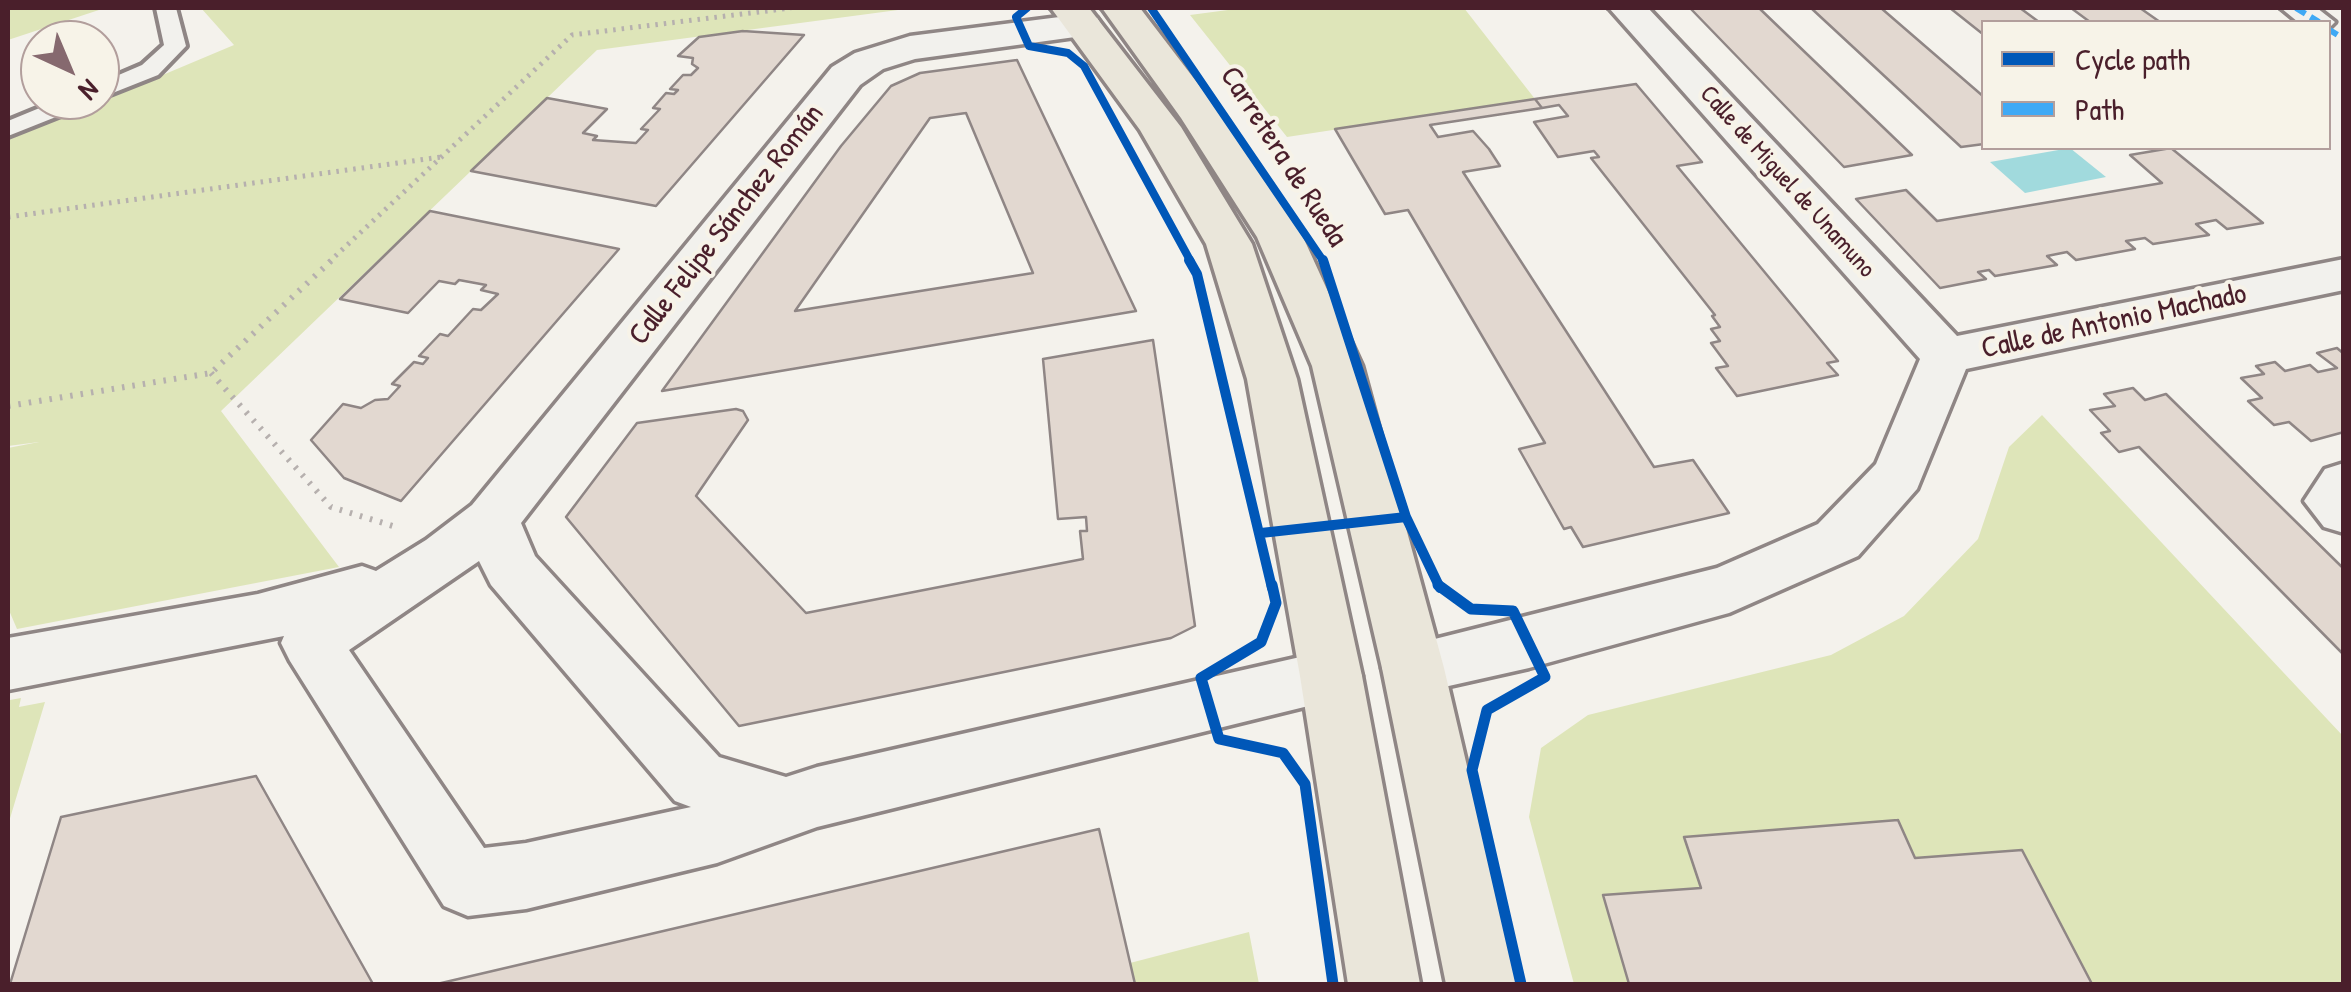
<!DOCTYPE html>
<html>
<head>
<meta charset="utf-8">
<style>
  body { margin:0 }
  #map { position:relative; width:2351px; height:992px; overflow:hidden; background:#f4f2ec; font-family:"Patrick Hand",sans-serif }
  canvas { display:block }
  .frame { position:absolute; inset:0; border:10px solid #4a1f2b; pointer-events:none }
  .legend { position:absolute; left:1981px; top:20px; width:350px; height:130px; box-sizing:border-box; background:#f7f3e8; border:2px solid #b29e9c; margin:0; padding:12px 18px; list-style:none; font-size:30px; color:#4a1f2b }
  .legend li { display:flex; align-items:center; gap:20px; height:50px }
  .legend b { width:50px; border:2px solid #b29e9c }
  .north { position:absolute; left:20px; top:20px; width:100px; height:100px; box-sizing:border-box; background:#f7f3e8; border:2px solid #b29e9c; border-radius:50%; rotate:136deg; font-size:28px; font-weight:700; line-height:40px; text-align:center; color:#4a1f2b }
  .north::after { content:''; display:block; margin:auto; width:35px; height:45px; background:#86696f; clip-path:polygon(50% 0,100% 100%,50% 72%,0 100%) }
</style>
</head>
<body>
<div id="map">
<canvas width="2351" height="992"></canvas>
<div class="frame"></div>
<ul class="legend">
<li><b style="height:12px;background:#0057b8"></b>Cycle path</li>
<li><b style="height:12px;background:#3fa9f5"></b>Path</li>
</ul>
<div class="north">N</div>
</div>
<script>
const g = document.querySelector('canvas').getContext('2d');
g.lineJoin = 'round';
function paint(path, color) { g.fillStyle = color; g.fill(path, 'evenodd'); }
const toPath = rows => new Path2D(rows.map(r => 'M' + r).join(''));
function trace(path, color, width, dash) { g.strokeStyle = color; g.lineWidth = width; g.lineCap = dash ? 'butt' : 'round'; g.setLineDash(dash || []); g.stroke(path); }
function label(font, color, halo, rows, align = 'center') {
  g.font = font + ' "Patrick Hand",sans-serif'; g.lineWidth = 8; g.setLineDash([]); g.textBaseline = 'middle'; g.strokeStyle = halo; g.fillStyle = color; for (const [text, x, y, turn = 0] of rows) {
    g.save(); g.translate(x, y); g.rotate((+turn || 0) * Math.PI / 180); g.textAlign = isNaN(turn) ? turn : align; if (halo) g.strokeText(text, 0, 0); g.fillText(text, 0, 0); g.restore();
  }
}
paint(toPath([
  [8,8,105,8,8,40],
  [201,8,644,9,913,8,597,50,221,411,339,567,17,629,8,608,8,448,39,442,8,446,8,140,234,45],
  [1243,8,1464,8,1535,99,1287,137,1190,15],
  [2042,415,2343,736,2343,984,1574,984,1529,817,1541,748,1588,715,1831,655,1904,616,1978,539,2009,447],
  [21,698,19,707,45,702,8,825,8,708,10,700],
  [1249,932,1259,984,1135,984,1130,963]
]), '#dee5b9');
paint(toPath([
  [2070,148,2106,177,2025,193,1990,162]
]), '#a1dadd');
const building = toPath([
  [1690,8,1759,8,1912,155,1844,167,1690,8],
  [1811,8,1881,8,1984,97,1984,144,1961,147,1811,8],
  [1950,8,2020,8,2039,22,1984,22,1984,35,1950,8],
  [2071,8,2140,8,2160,22,2090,22,2071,8],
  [743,31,804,35,656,206,471,171,547,98,607,109,583,133,597,136,593,140,636,143,648,130,641,129,660,109,653,108,666,93,674,94,678,90,670,89,683,75,691,75,698,68,692,64,693,58,678,56,699,37,743,31],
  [1017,60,1136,311,662,391,841,146,891,86,920,73,1017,60],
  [966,113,1033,273,795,311,930,118,966,113],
  [1636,84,1702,162,1677,166,1838,361,1827,363,1838,375,1737,396,1716,368,1728,366,1711,343,1720,341,1711,329,1720,327,1712,316,1715,315,1591,158,1599,157,1594,151,1558,157,1534,122,1568,116,1559,105,1542,108,1535,99,1636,84],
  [1535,99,1542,108,1430,125,1438,137,1473,131,1489,149,1500,166,1463,172,1654,467,1693,460,1729,513,1583,547,1571,527,1564,529,1519,449,1545,443,1408,210,1385,214,1335,129,1535,99],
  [2171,148,2263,223,2227,229,2216,220,2196,224,2209,235,2153,244,2145,238,2126,241,2135,249,2076,260,2067,252,2047,256,2057,265,1995,276,1989,270,1978,272,1986,279,1940,288,1856,199,1906,190,1937,221,2162,183,2130,155,2171,148],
  [430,211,619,249,401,501,344,478,311,440,343,404,361,408,375,400,388,399,400,386,392,384,414,362,423,364,428,358,419,356,440,334,448,336,473,309,481,310,498,294,481,290,486,285,459,280,455,284,439,281,408,313,340,299,430,211],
  [1153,340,1195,626,1171,638,739,726,566,517,637,423,736,409,743,411,748,420,696,496,806,613,1083,559,1080,531,1087,531,1086,517,1058,519,1043,359,1153,340],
  [2337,348,2344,354,2344,432,2311,441,2289,422,2274,425,2248,401,2262,398,2241,378,2264,374,2256,366,2275,362,2285,371,2310,365,2318,372,2337,368,2317,353,2337,348],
  [2133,388,2145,400,2166,394,2344,569,2344,655,2139,447,2119,452,2101,433,2110,431,2090,410,2115,406,2104,394,2133,388],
  [256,776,373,984,10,984,61,817,256,776],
  [1898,820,1915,858,2022,850,2092,984,1629,984,1603,895,1701,888,1684,837,1898,820],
  [1099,829,1135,984,437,984,1099,829]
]);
paint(building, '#e2d8d0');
trace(building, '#8f8685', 2.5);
const service = toPath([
  [156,8,176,8,186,46,158,75,100,98,100,83,142,65,164,45,156,8],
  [59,100,89,100,86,105,8,136,8,121,59,100]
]);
const pedestrian = toPath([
  [2281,8,2317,8,2335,22,2328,29,2328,22,2298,22,2281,8]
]);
const minor = toPath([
  [1609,8,1648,8,1957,336,2344,259,2344,290,1966,369,1917,489,1858,556,1729,613,1529,668,1413,694,1391,686,1382,668,1391,650,1717,568,1818,524,1876,464,1920,359,1609,8],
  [1083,14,1097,18,1102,26,1097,34,915,59,883,69,860,85,521,523,535,556,719,757,786,777,817,767,1331,650,1353,657,1362,676,1353,695,817,827,717,863,526,909,468,916,444,906,290,661,281,643,284,636,8,690,8,638,258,594,362,566,376,571,426,540,472,505,832,67,855,53,910,36,1083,14],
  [479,561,491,585,675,801,691,807,526,843,484,848,349,650,479,561],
  [2344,463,2344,533,2324,527,2304,501,2325,469,2344,463]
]);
const primary = toPath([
  [1051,8,1089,8,1181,127,1252,244,1297,379,1362,676,1420,984,1348,984,1300,676,1247,379,1206,244,1140,130,1051,8],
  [1102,8,1140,8,1215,106,1303,237,1362,366,1444,668,1518,984,1446,984,1382,668,1312,366,1257,237,1181,118,1102,8]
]);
trace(service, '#8f8685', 8);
trace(pedestrian, '#8f8685', 7);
trace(minor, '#8f8685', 7);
trace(primary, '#8f8685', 7);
trace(toPath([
  [8,217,441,157],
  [329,262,572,35,791,8]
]), '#b6b0ae', 5, [2.5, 6]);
trace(toPath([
  [211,373,331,507,393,526],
  [8,406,211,373,332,260]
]), '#b6b0ae', 6, [2.5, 8]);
paint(service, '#f2f1ed');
paint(pedestrian, '#f2f1ed');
paint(minor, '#f2f1ed');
paint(primary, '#eae6da');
trace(toPath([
  [2296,8,2319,22],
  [2328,29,2344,39]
]), '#3fa9f5', 6, [11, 6]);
trace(toPath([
  [1027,8,1016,17,1029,46,1068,53,1084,66,1191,262],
  [1151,8,1324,262]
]), '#0057b8', 8);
trace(toPath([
  [1189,260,1197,274,1272,588],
  [1323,260,1406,517,1440,588],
  [1261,533,1406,517]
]), '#0057b8', 10);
trace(toPath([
  [1272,585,1276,603,1261,642,1201,678,1219,739,1283,753,1305,784,1333,984],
  [1438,585,1471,609,1513,611,1545,677,1487,710,1472,770,1521,984]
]), '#0057b8', 11);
label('25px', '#4a1f2b', '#f7f3e8', [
  ["Calle de Miguel de Unamuno",1787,182,48]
]);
label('30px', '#4a1f2b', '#f7f3e8', [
  ["Carretera de Rueda",1283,157,57],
  ["Calle Felipe Sánchez Román",727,225,-52],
  ["Calle de Antonio Machado",2114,322,-12]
]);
</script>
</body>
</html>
